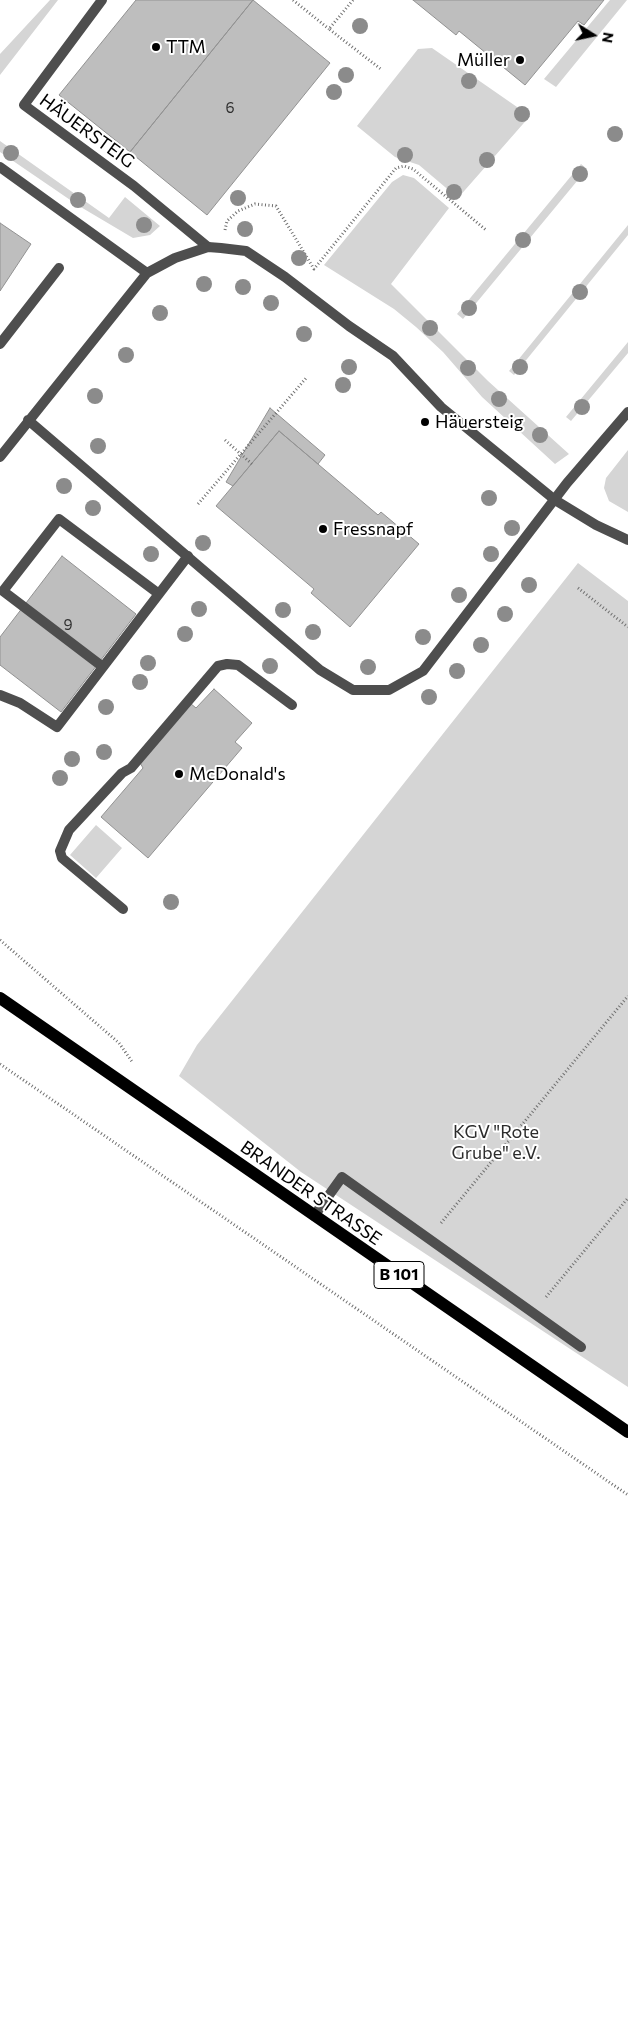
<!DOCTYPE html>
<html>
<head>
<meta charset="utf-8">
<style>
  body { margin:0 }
  #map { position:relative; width:628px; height:2020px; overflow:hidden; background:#fff; font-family:Commissioner,sans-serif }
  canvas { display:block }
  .north { position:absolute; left:568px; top:10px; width:50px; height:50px; -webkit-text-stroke:4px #fff; paint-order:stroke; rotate:100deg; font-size:14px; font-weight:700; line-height:20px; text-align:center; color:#000 }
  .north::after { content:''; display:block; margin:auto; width:18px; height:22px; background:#000; clip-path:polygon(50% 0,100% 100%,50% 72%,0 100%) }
</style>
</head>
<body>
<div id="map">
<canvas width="628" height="2020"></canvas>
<div class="north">N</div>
</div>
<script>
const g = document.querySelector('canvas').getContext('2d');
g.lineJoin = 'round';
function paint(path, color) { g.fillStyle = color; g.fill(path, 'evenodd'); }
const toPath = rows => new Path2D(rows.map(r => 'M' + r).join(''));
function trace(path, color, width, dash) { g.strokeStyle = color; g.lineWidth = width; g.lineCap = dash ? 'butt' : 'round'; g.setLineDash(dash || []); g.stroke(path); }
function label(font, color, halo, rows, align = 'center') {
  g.font = font + ' Commissioner,sans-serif'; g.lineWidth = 4; g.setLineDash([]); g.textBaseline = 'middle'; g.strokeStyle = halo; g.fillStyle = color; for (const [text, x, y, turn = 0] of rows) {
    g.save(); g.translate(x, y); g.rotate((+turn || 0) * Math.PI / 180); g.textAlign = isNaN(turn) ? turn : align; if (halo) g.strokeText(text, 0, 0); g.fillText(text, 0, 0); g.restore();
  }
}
paint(toPath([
  [50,0,58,0,0,75,0,54],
  [610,0,627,0,556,87,544,79],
  [432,48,530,116,458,198,419,165,395,157,357,126,418,49],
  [0,141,109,218,125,197,160,226,150,235,133,238,79,206,0,152],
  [581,164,587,169,463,319,457,314],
  [403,175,414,178,449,208,391,284,488,381,569,454,555,464,482,397,443,352,416,327,394,309,324,265,392,182],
  [628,225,628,235,514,375,509,371],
  [628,342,628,353,571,421,566,417],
  [628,450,628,512,609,501,604,488,606,478],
  [578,563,628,601,628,1387,301,1172,179,1076,197,1045],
  [96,825,122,848,96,878,70,855]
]), '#d5d5d5');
const building = toPath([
  [136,0,253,0,130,152,59,95,136,0],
  [253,0,330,63,207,215,130,152,253,0],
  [413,0,604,0,584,25,578,21,525,85,459,31,456,35,413,0],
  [0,223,31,244,0,291,0,223],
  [270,408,325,455,318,464,279,431,233,486,226,482,270,408],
  [279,431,378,515,381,512,419,544,350,627,311,593,314,589,216,506,279,431],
  [62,556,136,614,61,712,0,665,0,637,62,556],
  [214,689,252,723,235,742,242,748,148,858,101,817,143,768,139,761,190,703,196,708,214,689]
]);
paint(building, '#bebebe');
trace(building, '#929292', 1);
trace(toPath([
  [293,0,329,29],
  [353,0,329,29,382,70],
  [225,230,227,221,238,211,255,204,276,206,314,269,396,168,404,166,413,169,486,230],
  [225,440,252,464],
  [198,504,307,377],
  [578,588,628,627],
  [0,940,119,1043,133,1063],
  [0,1064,628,1495],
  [441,1223,628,996],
  [546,1297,628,1198]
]), '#707070', 3, [1, 2.5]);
trace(toPath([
  [102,0,24,105,134,186,208,247],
  [0,344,59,268],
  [103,667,3,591,59,519,159,594],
  [0,695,20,703,57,727,188,556],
  [123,909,62,858,60,851,69,830,122,773,131,768,218,666,227,664,238,665,292,705],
  [314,1216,342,1177,581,1347]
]), '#4e4e4e', 10);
trace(toPath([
  [0,167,147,273],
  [28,420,320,670,353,690,389,690,423,671,567,483,628,412],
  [0,457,147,273,175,258,208,247,221,248,246,251,285,277,349,326,393,356,441,407,555,500,596,525,628,540]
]), '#4e4e4e', 10);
trace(toPath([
  [0,998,628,1432]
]), '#000', 12);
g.fillStyle = '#8b8b8b';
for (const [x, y] of [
  [360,26],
  [346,75],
  [469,81],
  [334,92],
  [522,114],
  [615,134],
  [11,153],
  [405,155],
  [487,160],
  [580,174],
  [454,192],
  [238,198],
  [78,200],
  [144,225],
  [245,229],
  [523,240],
  [299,258],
  [204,284],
  [243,287],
  [580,292],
  [271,303],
  [469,308],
  [160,313],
  [430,328],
  [304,334],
  [126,355],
  [349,367],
  [520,367],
  [468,368],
  [343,385],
  [95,396],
  [499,399],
  [582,407],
  [540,435],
  [98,446],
  [64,486],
  [489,498],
  [93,508],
  [512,528],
  [203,543],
  [151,554],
  [491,554],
  [529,585],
  [459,595],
  [199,609],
  [283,610],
  [505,614],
  [313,632],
  [185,634],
  [423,637],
  [481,645],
  [148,663],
  [270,666],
  [368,667],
  [457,671],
  [140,682],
  [429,697],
  [106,707],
  [104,752],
  [72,759],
  [60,778],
  [171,902]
]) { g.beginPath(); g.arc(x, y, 8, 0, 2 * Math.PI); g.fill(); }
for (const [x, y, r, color] of [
  [156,47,5,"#000"],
  [520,60,5,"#000"],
  [425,422,5,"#000"],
  [323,529,5,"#000"],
  [179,774,5,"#000"]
]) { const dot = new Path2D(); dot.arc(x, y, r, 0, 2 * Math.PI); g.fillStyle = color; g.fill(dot); trace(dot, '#fff', 2); }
label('15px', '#303030', null, [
  ["6",230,108],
  ["9",68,625]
]);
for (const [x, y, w] of [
  [399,1275,50]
]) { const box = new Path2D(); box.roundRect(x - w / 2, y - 13.5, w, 27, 4); g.fillStyle = '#fff'; g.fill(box); trace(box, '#000', 1); }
label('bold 16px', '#000', null, [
  ["B 101",399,1275]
]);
label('18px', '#000', '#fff', [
  ["TTM",166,47],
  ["Müller",510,60,"right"],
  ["Häuersteig",435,422],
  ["Fressnapf",333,529],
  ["McDonald's",189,774]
], 'left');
label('18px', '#000', '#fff', [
  ["HÄUERSTEIG",87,131,36],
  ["BRANDER STRASSE",311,1193,35]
]);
label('18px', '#2c2c2c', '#fff', [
  ["KGV \"Rote",496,1132],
  ["Grube\" e.V.",496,1153]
]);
</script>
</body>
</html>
